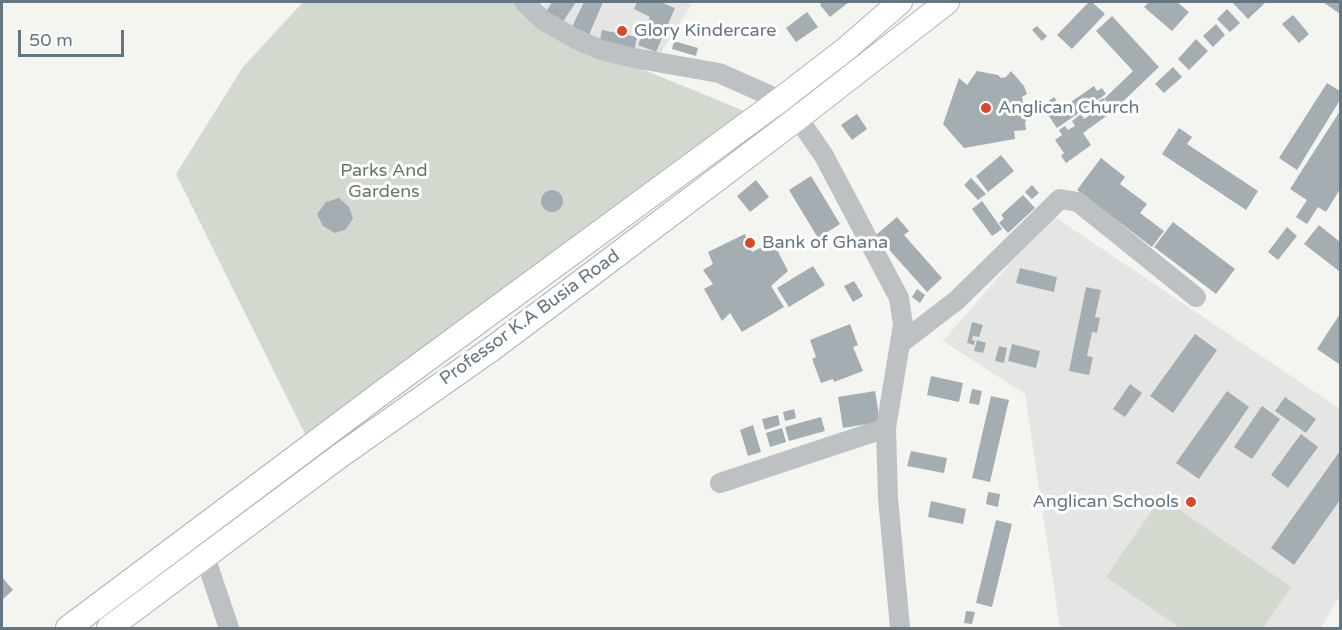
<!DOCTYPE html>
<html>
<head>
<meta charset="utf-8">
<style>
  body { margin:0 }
  #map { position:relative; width:1342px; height:630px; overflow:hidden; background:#f4f4f0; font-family:"Varela Round",sans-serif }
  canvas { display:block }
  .frame { position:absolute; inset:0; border:3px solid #647681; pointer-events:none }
  .scale { position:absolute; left:18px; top:30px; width:106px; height:27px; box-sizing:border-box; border:3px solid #647681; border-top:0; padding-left:8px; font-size:18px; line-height:21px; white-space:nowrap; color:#647681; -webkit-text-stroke:4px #fff; paint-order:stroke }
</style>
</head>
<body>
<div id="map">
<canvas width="1342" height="630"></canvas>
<div class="frame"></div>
<div class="scale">50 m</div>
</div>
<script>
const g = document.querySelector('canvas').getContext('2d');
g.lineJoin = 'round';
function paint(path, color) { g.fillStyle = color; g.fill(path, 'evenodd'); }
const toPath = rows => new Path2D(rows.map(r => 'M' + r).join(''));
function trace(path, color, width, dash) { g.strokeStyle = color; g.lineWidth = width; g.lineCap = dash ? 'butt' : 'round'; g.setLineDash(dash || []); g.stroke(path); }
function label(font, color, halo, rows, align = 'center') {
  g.font = font + ' "Varela Round",sans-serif'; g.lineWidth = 6; g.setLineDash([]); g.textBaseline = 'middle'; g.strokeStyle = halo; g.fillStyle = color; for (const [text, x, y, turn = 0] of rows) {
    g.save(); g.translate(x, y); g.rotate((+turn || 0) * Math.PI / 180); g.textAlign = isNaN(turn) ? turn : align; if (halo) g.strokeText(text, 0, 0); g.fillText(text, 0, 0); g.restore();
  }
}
paint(toPath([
  [546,2,684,2,691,5,658,57,600,48,540,13],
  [1052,215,1340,409,1340,595,1321,628,1060,628,1025,394,943,341]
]), '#e5e6e4');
paint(toPath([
  [303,2,524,2,593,49,771,122,316,456,176,174,243,67],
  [1161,497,1291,587,1263,628,1180,628,1106,577]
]), '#d4d9d0');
paint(toPath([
  [552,2,576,2,562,23,546,12],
  [584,2,603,2,589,35,572,27],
  [637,2,660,2,675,8,656,52,638,45,650,17,634,9],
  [822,2,849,2,830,17,820,5],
  [1089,2,1092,2,1105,14,1072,49,1057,35],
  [1149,2,1177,2,1189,12,1172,31,1144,7],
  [1234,2,1266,2,1248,19,1233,3],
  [1323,2,1340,2,1340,14],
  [1227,9,1240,23,1230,32,1217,19],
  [807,12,818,27,796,42,786,28],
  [1293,15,1309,34,1299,43,1282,24],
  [1112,16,1159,67,1115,109,1104,99,1133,71,1096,31],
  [1216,24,1225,35,1213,47,1203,36],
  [1037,26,1047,36,1042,41,1032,30],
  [602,30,637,37,634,52,599,44],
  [1196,39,1208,51,1189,70,1178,59],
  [674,41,698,48,696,56,672,49],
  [1173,67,1182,77,1164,93,1155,84],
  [977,71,998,75,1001,78,1006,77,1011,71,1024,86,1027,94,1022,97,1027,120,1025,121,1026,130,1014,131,1015,139,964,148,943,124,959,78,967,85],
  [1327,83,1340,91,1340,100,1297,170,1279,158],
  [1094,86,1097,91,1102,88,1106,94,1057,128,1042,106,1054,97,1062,108],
  [1103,98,1112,112,1083,133,1091,145,1066,163,1061,156,1064,153,1055,140,1062,135,1059,130,1065,126,1068,130,1075,126,1072,121,1081,114,1084,119,1100,108,1096,103],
  [1340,111,1340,189,1326,212,1318,207,1307,224,1296,217,1307,200,1290,189],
  [857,114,867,129,852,140,841,125],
  [1179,128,1192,137,1187,144,1258,191,1246,210,1162,154],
  [1001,155,1014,171,988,192,976,176],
  [1101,158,1125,177,1120,184,1147,204,1140,213,1164,231,1152,247,1077,190],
  [811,176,840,224,818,238,789,190],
  [971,178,986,194,978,200,964,185],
  [756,180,769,197,750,212,737,196],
  [1032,185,1039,193,1032,199,1025,192],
  '541 201a11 11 0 1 1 22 0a11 11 0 1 1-22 0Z',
  [1023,195,1035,208,1008,233,999,223,1004,218,1001,215],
  [339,198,349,207,353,219,345,230,335,233,323,226,317,214,326,202],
  [982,201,1002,229,992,236,972,209],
  [897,217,909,231,904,235,942,278,927,292,876,235],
  [1173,222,1235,269,1216,294,1154,247],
  [1319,225,1340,242,1340,269,1339,271,1304,244],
  [1287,227,1297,236,1278,260,1268,252],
  [745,234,752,252,773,242,788,271,771,286,784,307,742,332,730,313,722,321,704,289,713,284,703,270,713,264,708,252],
  [813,266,825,285,789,307,777,288],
  [1020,268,1057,277,1054,292,1016,283],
  [854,281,863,296,853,302,844,286],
  [1086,287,1101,290,1095,317,1100,318,1097,333,1092,332,1087,356,1093,357,1089,375,1069,371],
  [917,289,925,295,920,303,912,297],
  [1340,314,1340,362,1339,364,1317,349],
  [972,322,983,325,979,337,973,336,972,340,975,341,974,345,967,343],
  [850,324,858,345,853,347,863,371,834,382,833,379,821,383,812,359,816,357,810,340],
  [1195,334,1217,350,1173,413,1150,396],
  [977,340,986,343,983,353,974,351],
  [1012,344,1040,351,1036,368,1008,361],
  [999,346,1007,348,1004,363,995,361],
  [931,376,963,383,959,402,927,395],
  [1130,384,1142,393,1125,417,1113,409],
  [972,389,982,391,979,405,969,403],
  [875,391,880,422,843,428,838,397],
  [1227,391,1249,407,1199,479,1176,463],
  [991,396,1009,400,990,482,972,478],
  [1285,397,1316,419,1306,433,1275,411],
  [1262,406,1280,419,1252,459,1234,447],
  [794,409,796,418,785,421,783,412],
  [778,415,780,425,765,430,762,419],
  [821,417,825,431,789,441,785,427],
  [753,425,761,452,748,456,740,430],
  [782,428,786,442,770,447,766,433],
  [1301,434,1318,447,1288,488,1271,475],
  [911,451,947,458,944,473,907,466],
  [1340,451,1340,500,1294,565,1271,548],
  [988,492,1000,494,998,507,986,504],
  [931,501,966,509,963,524,928,517],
  [996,520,1012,524,992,607,976,603],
  [2,577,13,590,2,600],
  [966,611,975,612,972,624,964,623]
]), '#a4adb2');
const major = toPath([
  [68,628,384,391,780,100,846,49,900,2],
  [109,628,341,455,493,348,597,270,798,118,947,2]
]);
trace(major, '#b0b5b8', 26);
trace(toPath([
  [524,2,544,21,576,39,601,50,634,58,719,73,780,100,798,118,824,156,899,298,903,325,886,428,888,498,900,628],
  [901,343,957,300,1060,199,1078,202,1196,297],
  [720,483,886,428],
  [205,557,229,628]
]), '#bdc1c4', 20);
trace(major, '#fff', 24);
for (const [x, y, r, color] of [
  [622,31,6,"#dc4729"],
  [986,108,6,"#dc4729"],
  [750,243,6,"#dc4729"],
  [1191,502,6,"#dc4729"]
]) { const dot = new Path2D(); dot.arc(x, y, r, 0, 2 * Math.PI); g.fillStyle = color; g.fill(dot); trace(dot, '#fff', 2); }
label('18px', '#647681', '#fff', [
  ["Glory Kindercare",634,31],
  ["Anglican Church",998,108],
  ["Bank of Ghana",762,243],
  ["Anglican Schools",1179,502,"right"]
], 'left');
label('18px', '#687863', '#fff', [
  ["Parks And",384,171],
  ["Gardens",384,192]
]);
label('18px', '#647681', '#fff', [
  ["Professor K.A Busia Road",530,318,-36]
]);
</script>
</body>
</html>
